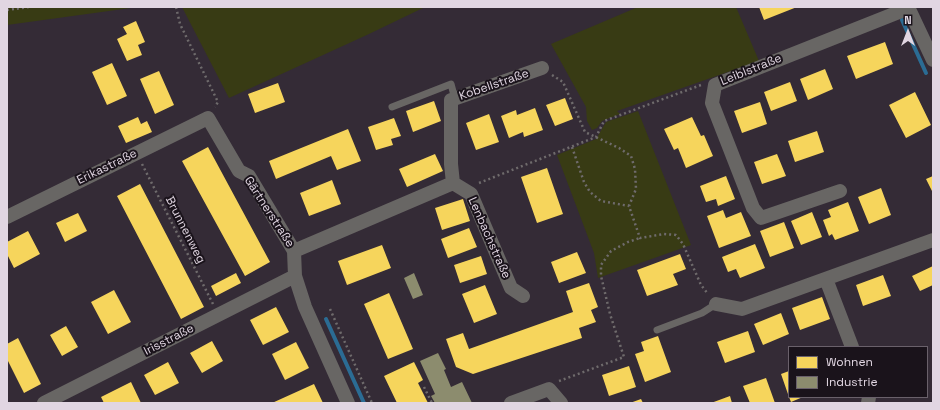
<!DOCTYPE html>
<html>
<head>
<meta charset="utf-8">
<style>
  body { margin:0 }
  #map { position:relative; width:940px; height:410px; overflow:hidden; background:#342b36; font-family:"Space Grotesk",sans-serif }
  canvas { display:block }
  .frame { position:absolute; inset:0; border:8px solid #e1d6e2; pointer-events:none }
  .legend { position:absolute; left:788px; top:346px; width:140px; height:52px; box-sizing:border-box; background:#1a131b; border:1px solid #6a616b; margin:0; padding:5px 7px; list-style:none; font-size:12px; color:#e1d6e2 }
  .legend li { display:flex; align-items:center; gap:8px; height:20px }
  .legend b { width:20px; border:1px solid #6a616b }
  .north { position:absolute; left:888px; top:12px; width:40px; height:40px; -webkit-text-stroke:3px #1a131b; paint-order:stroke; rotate:0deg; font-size:11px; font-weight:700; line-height:16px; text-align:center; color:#e1d6e2 }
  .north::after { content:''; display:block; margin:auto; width:14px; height:18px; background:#e1d6e2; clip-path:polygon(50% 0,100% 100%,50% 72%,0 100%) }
</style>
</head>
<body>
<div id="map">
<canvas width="940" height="410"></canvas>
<div class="frame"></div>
<ul class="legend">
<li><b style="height:11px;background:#f6d55c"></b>Wohnen</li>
<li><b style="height:11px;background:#8c8c6e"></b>Industrie</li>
</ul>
<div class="north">N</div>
</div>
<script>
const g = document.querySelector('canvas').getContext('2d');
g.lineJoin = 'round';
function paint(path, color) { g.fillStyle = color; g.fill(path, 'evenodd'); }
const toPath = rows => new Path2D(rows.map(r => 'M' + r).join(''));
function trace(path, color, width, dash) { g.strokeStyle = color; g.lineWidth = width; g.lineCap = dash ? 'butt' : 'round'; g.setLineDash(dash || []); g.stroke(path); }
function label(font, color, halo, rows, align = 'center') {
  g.font = font + ' "Space Grotesk",sans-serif'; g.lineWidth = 4; g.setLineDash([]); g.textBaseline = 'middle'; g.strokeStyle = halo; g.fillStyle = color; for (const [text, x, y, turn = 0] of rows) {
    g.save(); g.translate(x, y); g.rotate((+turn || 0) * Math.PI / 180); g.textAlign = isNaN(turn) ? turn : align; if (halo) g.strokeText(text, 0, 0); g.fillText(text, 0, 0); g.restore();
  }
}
paint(toPath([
  [7,7,138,7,7,25],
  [182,7,425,7,369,34,229,98],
  [638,7,736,7,759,61,617,111,620,114,602,121,597,128,592,130,587,121,586,107,551,44],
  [638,111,691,245,598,278,594,253,557,155,596,139,606,122]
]), '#383b14');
paint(toPath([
  [759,7,797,7,764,20],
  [136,21,145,42,138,45,142,55,127,61,117,39,127,34,123,27],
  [885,42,893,64,856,79,847,56],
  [112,63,127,96,107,105,92,72],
  [825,69,833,89,808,100,800,79],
  [159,71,174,105,155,114,140,79],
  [790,82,797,101,771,111,764,92],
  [278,83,285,102,255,113,248,94],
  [915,92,931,125,906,138,889,105],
  [565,98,573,119,555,126,546,105],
  [434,101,441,121,413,132,406,111],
  [760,102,767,124,742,133,734,111],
  [535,108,543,130,524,137,523,132,509,138,501,116,516,110,517,115],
  [489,114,499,142,476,150,466,123],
  [138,117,141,124,147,121,152,132,126,143,118,126],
  [692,117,701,136,704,135,713,156,686,168,678,148,674,150,664,129],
  [394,118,401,136,391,139,393,145,376,150,368,127],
  [348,129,361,161,337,170,331,156,276,179,269,161],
  [817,131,824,152,795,162,788,141],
  [208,147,270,262,245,276,182,161],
  [435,154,443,171,407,187,399,169],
  [777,154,786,176,762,184,754,162],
  [547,168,563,214,537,223,521,177],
  [726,176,735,199,718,206,716,199,706,202,700,186],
  [933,176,933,193,926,179],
  [332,180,341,204,309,216,300,193],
  [140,184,204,307,181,319,117,196],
  [881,188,891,215,869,224,858,197],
  [463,199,470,221,442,230,435,208],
  [848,202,859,231,835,240,832,234,829,236,823,220,831,217,828,210],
  [723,210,726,218,741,212,751,236,719,248,707,216],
  [812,212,822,237,801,245,791,221],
  [78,213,87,231,65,242,56,223],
  [784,222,794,248,770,257,760,231],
  [469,228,477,247,448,258,441,239],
  [28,231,40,254,14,268,7,254,7,242],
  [755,244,765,268,740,278,736,269,728,272,722,257],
  [382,245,391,268,347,285,338,261],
  [577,252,586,273,559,283,551,262],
  [680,254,686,269,673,274,678,285,647,296,637,270],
  [481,256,487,274,460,283,454,265],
  [933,266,933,285,920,291,912,276],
  [236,273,241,283,216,296,211,286],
  [883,275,891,296,863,306,856,285],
  [589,283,598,307,591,310,596,322,579,328,582,338,473,374,456,367,446,339,463,333,469,349,573,312,566,291],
  [485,285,497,314,474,323,462,294],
  [114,290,131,322,108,334,91,302],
  [389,293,413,349,388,359,364,304],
  [822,297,830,319,800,330,792,308],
  [276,307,289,332,263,345,250,320],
  [781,313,789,334,763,345,754,324],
  [66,326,78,347,62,356,50,335],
  [748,331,755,352,725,363,717,342],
  [658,336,671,372,645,382,635,354,644,351,641,342],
  [18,338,41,384,24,393,7,359,7,344],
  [212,341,223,361,202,373,190,353],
  [296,342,309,368,285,380,272,354],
  [168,362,179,383,155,395,144,375],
  [414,362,423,380,418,383,428,403,397,403,384,376],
  [629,366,636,387,609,396,602,375],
  [789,371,789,397,781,374],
  [766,378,775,403,750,403,743,386],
  [131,382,141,403,104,403,101,397],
  [314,384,323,403,272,403],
  [730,396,732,403,711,403],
  [789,397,803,397,791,402],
  [641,399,643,403,630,403]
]), '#f6d55c');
paint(toPath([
  [414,273,423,295,413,299,404,278],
  [438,353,446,369,444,370,451,387,462,382,472,403,435,403,431,396,435,394,420,361]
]), '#8c8c6e');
trace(toPath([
  [902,20,926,73],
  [326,319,364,403]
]), '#2b6c94', 4);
trace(toPath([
  [176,7,180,24,218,102,215,107],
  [7,10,29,7],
  [552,75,563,82,585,132,619,148,631,156,635,169,636,189,629,206,640,238,664,234,676,235,683,244,701,285,708,294],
  [572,147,584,182,590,192,601,201,629,206],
  [142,164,213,304],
  [479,183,596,137,604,121,701,85],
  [330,309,372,403],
  [559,381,624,357,610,314,601,276,601,265,611,251,628,242,640,238],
  [424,387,432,403]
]), '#6f6b6c', 2.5, [2, 3]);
trace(toPath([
  [392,107,451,84,455,99],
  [657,330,702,313,716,304]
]), '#686664', 7);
trace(toPath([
  [908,7,933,60],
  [453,183,471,194,511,288,523,296],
  [840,191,761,218,753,208,712,103,715,85,909,8],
  [7,217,208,118,239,171,249,176,294,251,295,276,305,307,348,403],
  [294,251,453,183,451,164,451,100,542,68],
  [826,279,852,347],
  [716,304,742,309,933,240],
  [44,403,295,276],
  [511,403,549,389,561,403],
  [868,403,869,397]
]), '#686664', 14);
label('12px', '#e1d6e2', '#1a131b', [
  ["Leiblstraße",751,70,-22],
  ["Kobellstraße",494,85,-19],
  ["Erikastraße",107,167,-26],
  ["Gärtnerstraße",269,212,57],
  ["Brunnenweg",185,230,63],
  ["Lenbachstraße",489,238,66],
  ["Irisstraße",169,340,-27]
]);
</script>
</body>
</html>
